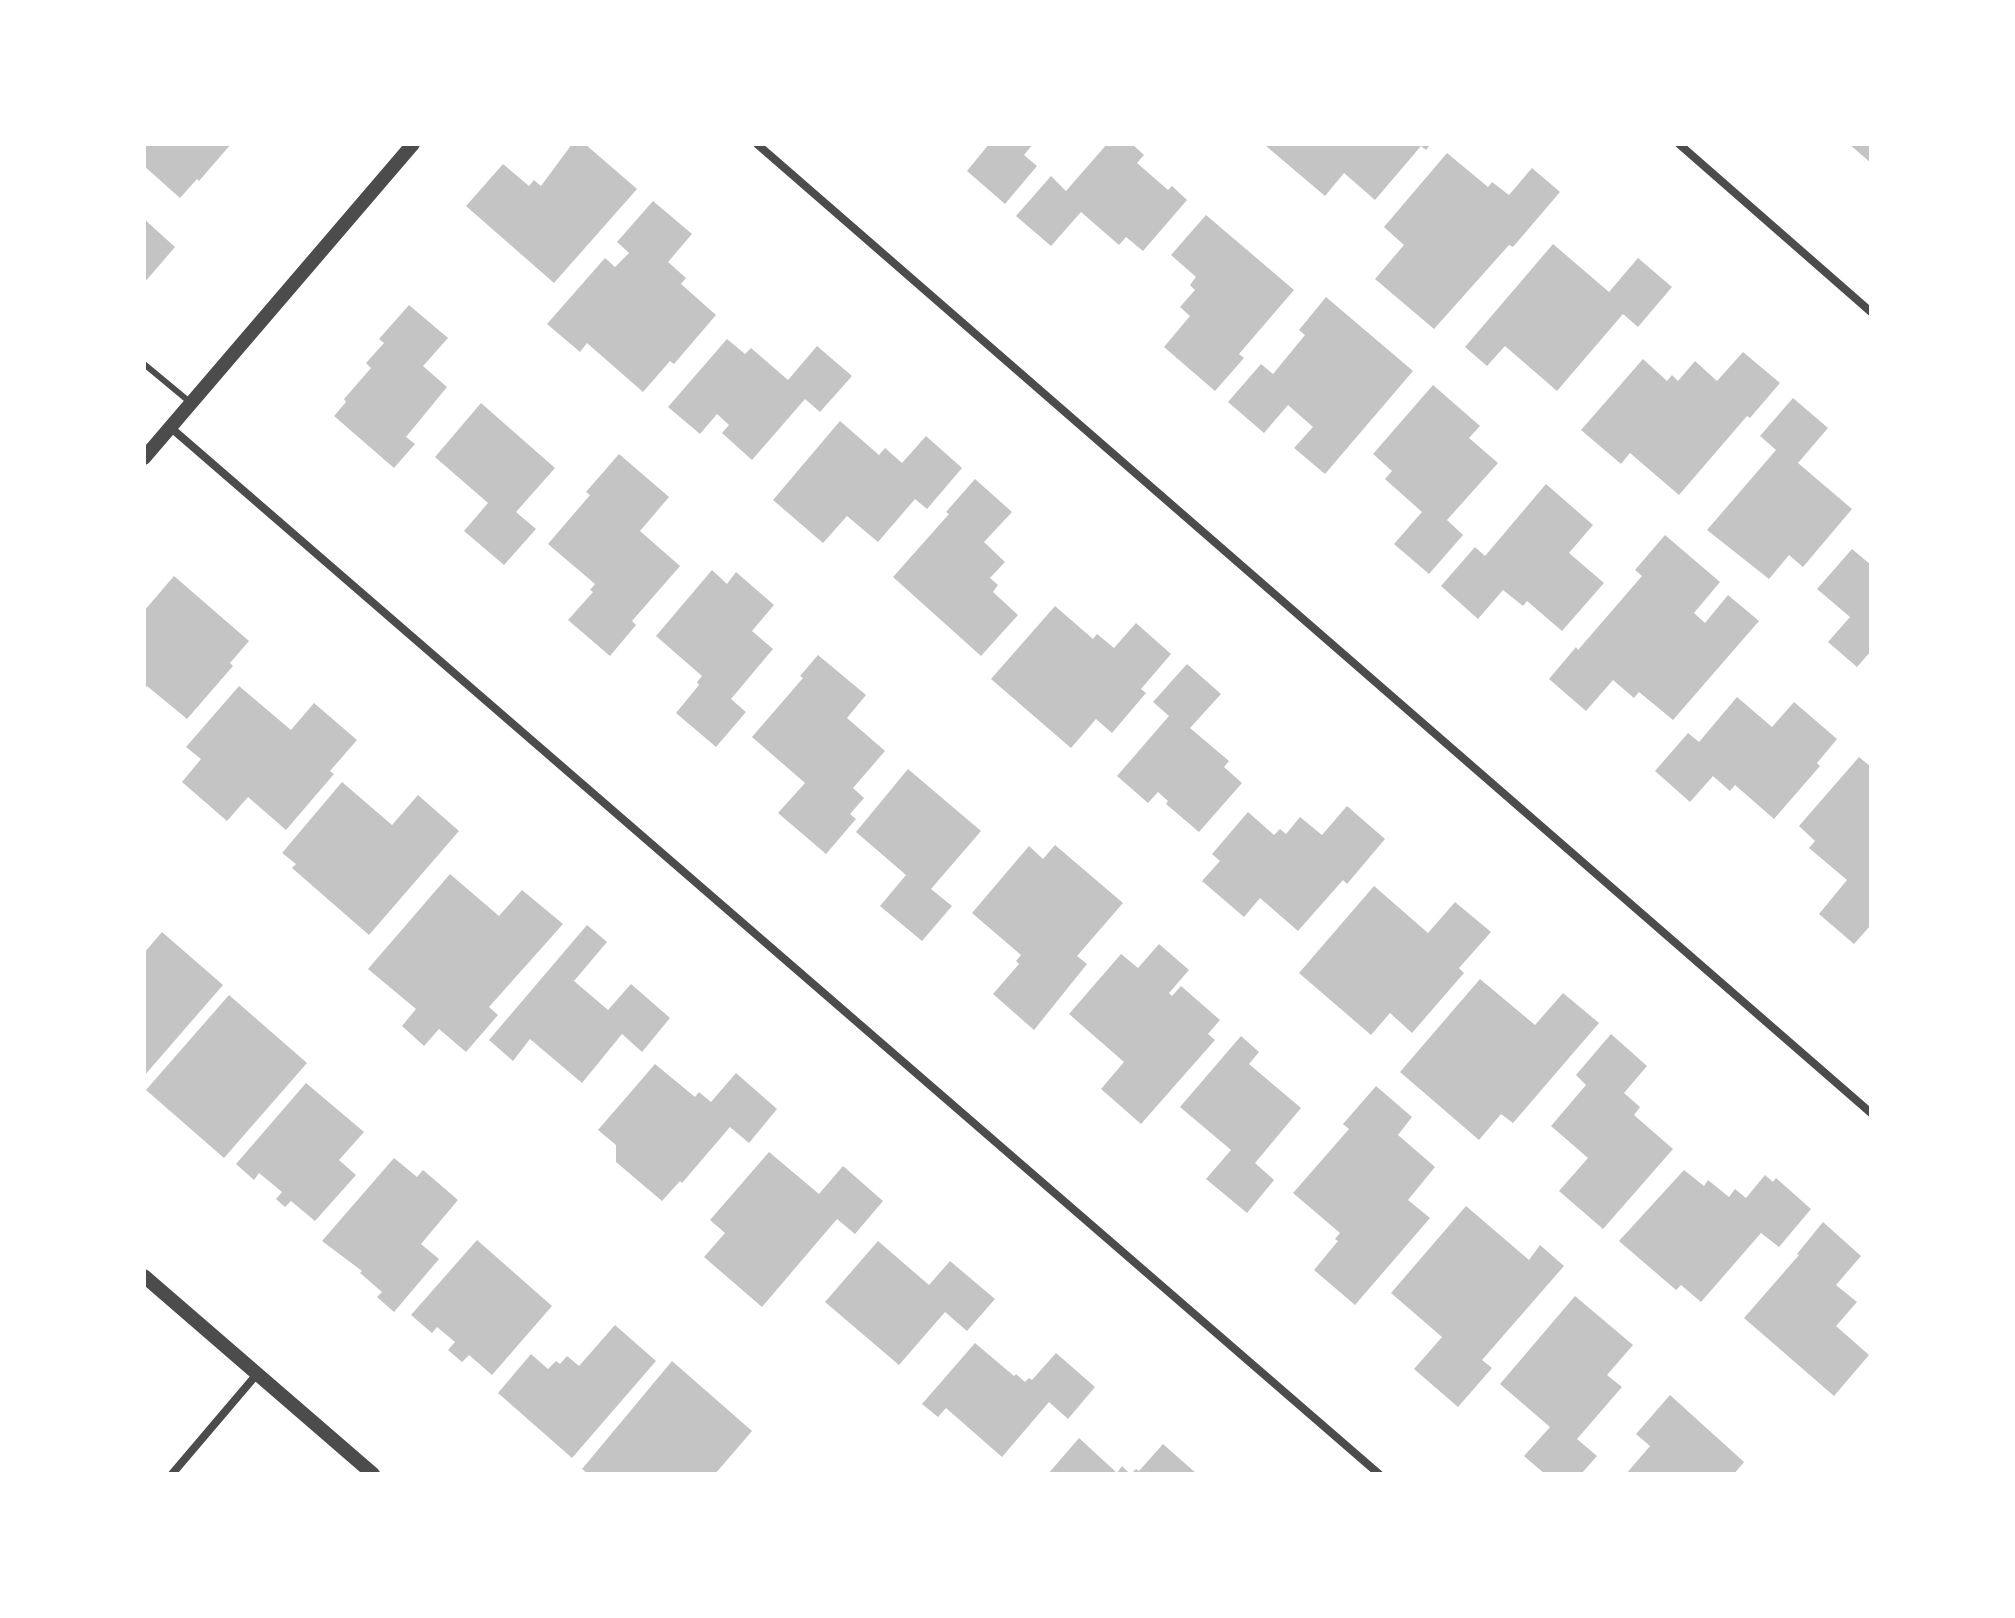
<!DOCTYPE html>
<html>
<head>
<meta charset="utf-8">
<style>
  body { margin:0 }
  #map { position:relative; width:2015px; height:1618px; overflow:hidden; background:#fff; font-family:"Open Sans",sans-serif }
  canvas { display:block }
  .frame { position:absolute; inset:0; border:146px solid #fff; pointer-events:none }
</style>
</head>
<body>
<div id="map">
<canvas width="2015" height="1618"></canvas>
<div class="frame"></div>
</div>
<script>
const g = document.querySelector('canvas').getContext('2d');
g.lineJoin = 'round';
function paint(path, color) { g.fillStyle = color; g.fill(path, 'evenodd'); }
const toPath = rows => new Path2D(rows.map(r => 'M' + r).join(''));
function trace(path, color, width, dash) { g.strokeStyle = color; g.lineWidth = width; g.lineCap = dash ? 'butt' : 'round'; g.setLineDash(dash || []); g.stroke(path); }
paint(toPath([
  [144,144,231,144,199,181,197,179,180,198,144,166],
  [572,144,585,144,637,189,554,283,466,206,503,164,529,186,534,180,541,186],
  [989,144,1033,144,1024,155,1037,166,1005,204,967,171],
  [1107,144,1132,144,1144,155,1137,163,1168,190,1172,186,1187,200,1143,251,1126,237,1119,245,1081,212,1051,246,1016,216,1051,176,1066,191],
  [1268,144,1431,144,1426,150,1421,146,1375,200,1344,173,1325,196,1266,146],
  [1849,144,1871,144,1871,163],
  [1447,153,1488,187,1492,182,1509,195,1532,168,1560,192,1513,247,1509,245,1434,329,1375,279,1404,245,1384,227],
  [653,201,692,234,668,262,686,278,681,284,716,315,674,364,670,361,643,392,587,343,580,352,547,324,605,258,615,267,629,253,617,242],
  [1206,215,1294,290,1239,354,1244,358,1215,391,1164,347,1190,316,1180,307,1195,290,1190,285,1196,277,1171,255],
  [144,219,175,247,144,283],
  [1553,244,1609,292,1638,258,1672,287,1638,327,1623,314,1557,391,1505,346,1487,366,1465,347],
  [1326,297,1413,371,1325,474,1294,448,1313,427,1288,405,1264,433,1228,402,1261,364,1273,374,1305,335,1299,330],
  [409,305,448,338,423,366,447,387,406,437,415,444,394,468,334,416,346,402,344,399,371,368,366,363,384,343,379,339],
  [727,339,745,354,751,348,788,380,817,346,852,376,820,412,805,399,752,460,722,433,729,425,717,414,700,434,668,407],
  [1743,352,1780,383,1750,418,1747,416,1679,495,1630,453,1621,464,1581,430,1643,359,1667,381,1672,375,1678,381,1695,361,1717,381],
  [1433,385,1480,426,1469,438,1498,463,1447,520,1463,535,1429,574,1394,544,1422,512,1385,479,1392,471,1373,454],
  [1793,398,1828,428,1798,463,1852,509,1803,567,1789,555,1769,579,1707,530,1776,450,1760,436],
  [481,403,555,468,516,512,536,529,504,565,464,531,488,503,435,457],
  [840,421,879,455,885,448,902,463,926,436,962,468,927,509,915,499,878,542,847,516,823,543,773,500],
  [619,454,669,497,640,531,680,566,632,621,636,625,610,656,568,620,593,592,590,590,595,584,548,544,590,495,586,492],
  [975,479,1012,512,984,542,1005,562,990,578,998,585,993,592,1018,615,981,656,893,577,949,514,946,512],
  [1546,484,1593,525,1569,553,1604,583,1562,631,1527,601,1523,606,1503,590,1478,619,1441,586,1475,547,1485,556],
  [1665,535,1720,582,1694,613,1705,623,1728,595,1759,621,1673,720,1639,692,1634,698,1613,680,1586,711,1549,679,1576,647,1578,650,1642,576,1635,570],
  [1852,549,1871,565,1871,651,1857,667,1828,642,1850,617,1817,589],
  [712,570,727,584,736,572,774,605,752,631,773,649,731,699,746,712,716,747,676,713,699,685,697,682,702,676,656,636],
  [174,576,249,641,230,663,233,666,187,719,147,686,144,689,144,611],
  [1055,606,1093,639,1097,634,1114,648,1136,623,1171,654,1141,689,1146,693,1112,733,1096,719,1071,748,991,679],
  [818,655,866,695,847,718,885,751,853,788,864,798,850,814,856,819,826,854,778,813,805,783,752,737,803,678,800,676],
  [1187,664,1221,694,1190,728,1229,761,1224,767,1242,783,1199,832,1166,804,1168,801,1158,792,1148,803,1117,776,1169,716,1153,702],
  [239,686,291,730,314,703,357,740,330,771,334,774,286,830,248,797,227,821,182,782,201,759,186,747],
  [1737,697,1772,727,1794,702,1837,739,1817,763,1820,766,1774,819,1735,785,1730,791,1713,776,1690,802,1655,771,1688,733,1699,742],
  [1859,757,1871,767,1871,925,1854,944,1819,914,1847,880,1809,848,1815,841,1799,826],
  [908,769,981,831,931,889,952,906,922,941,880,906,906,875,856,832],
  [342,782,392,825,418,795,459,831,369,935,292,868,296,864,282,853],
  [1347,806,1385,839,1347,884,1343,880,1298,931,1260,898,1244,917,1202,881,1220,861,1212,854,1248,812,1274,835,1280,829,1286,834,1300,817,1322,835],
  [1055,845,1123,903,1077,956,1087,964,1034,1030,993,994,1019,964,1016,961,1021,955,972,913,1029,846,1043,859],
  [450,874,499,916,522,890,563,924,489,1007,498,1015,466,1052,439,1029,424,1046,402,1026,416,1009,368,969],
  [1374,886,1428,933,1455,902,1491,932,1459,968,1464,973,1412,1033,1390,1013,1371,1035,1299,973],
  [587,925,607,942,574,981,608,1010,631,984,670,1018,642,1052,622,1034,582,1083,530,1039,513,1061,489,1040],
  [162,932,223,985,144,1076,144,953],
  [1159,944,1189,970,1169,993,1172,996,1181,986,1220,1020,1208,1034,1215,1040,1141,1124,1101,1089,1124,1062,1069,1014,1121,954,1138,968],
  [1480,979,1535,1025,1563,993,1599,1023,1513,1123,1501,1114,1479,1140,1400,1072],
  [229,995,307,1063,224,1158,146,1090],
  [1611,1034,1647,1066,1624,1093,1640,1107,1634,1115,1673,1149,1603,1229,1559,1191,1588,1158,1551,1126,1586,1085,1576,1075],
  [1241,1036,1259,1052,1249,1064,1301,1108,1255,1163,1274,1180,1247,1213,1206,1179,1231,1150,1180,1107],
  [655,1064,695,1097,699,1092,711,1102,736,1073,777,1109,749,1143,730,1127,682,1183,680,1181,662,1201,616,1162,616,1145,598,1130],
  [306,1083,364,1132,339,1160,356,1175,315,1221,291,1201,285,1207,276,1199,282,1192,259,1173,254,1180,236,1164],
  [1376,1086,1412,1117,1398,1135,1435,1167,1408,1200,1430,1218,1355,1305,1314,1270,1338,1241,1335,1239,1340,1233,1293,1193,1349,1129,1343,1124],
  [769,1152,819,1194,843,1166,883,1201,855,1234,837,1219,762,1307,704,1257,725,1233,710,1220],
  [394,1158,417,1177,423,1170,458,1200,421,1244,439,1259,394,1312,377,1297,382,1292,360,1273,362,1271,322,1241],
  [1684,1170,1704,1186,1708,1180,1729,1197,1735,1189,1746,1198,1765,1175,1773,1182,1776,1178,1811,1209,1779,1247,1761,1233,1701,1302,1681,1285,1676,1290,1619,1241],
  [1466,1206,1529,1260,1540,1245,1564,1266,1482,1360,1492,1368,1458,1407,1414,1369,1442,1337,1391,1293],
  [1823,1222,1861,1256,1836,1285,1857,1302,1836,1326,1869,1355,1834,1396,1744,1318,1799,1255,1797,1254],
  [477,1240,552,1306,492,1375,469,1355,462,1362,448,1350,455,1342,437,1327,432,1333,411,1315],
  [878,1241,929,1285,950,1261,995,1299,967,1331,945,1312,899,1365,825,1302],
  [1575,1296,1633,1345,1607,1375,1622,1387,1577,1439,1597,1456,1581,1474,1545,1474,1524,1456,1550,1427,1500,1384],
  [615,1325,656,1361,572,1458,498,1393,531,1354,548,1369,556,1361,560,1364,567,1356,579,1366],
  [975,1343,1014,1376,1016,1374,1025,1382,1029,1378,1032,1380,1056,1353,1095,1387,1068,1419,1049,1402,1002,1457,946,1408,938,1417,922,1404],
  [672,1361,752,1431,715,1474,588,1474,582,1469],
  [1670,1395,1744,1462,1734,1474,1626,1474,1650,1446,1636,1434],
  [1079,1438,1117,1473,1122,1466,1130,1474,1048,1474],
  [1163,1444,1197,1474,1131,1474,1136,1469,1139,1471]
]), '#c4c4c4');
trace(toPath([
  [144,364,191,403]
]), '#4c4c4c', 6);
trace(toPath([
  [757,144,1871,1113],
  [1679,144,1871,312],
  [170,427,1379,1474],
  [172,1474,257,1374]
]), '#4c4c4c', 8);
trace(toPath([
  [144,458,413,144],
  [144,1276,373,1474]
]), '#4c4c4c', 14);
</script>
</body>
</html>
